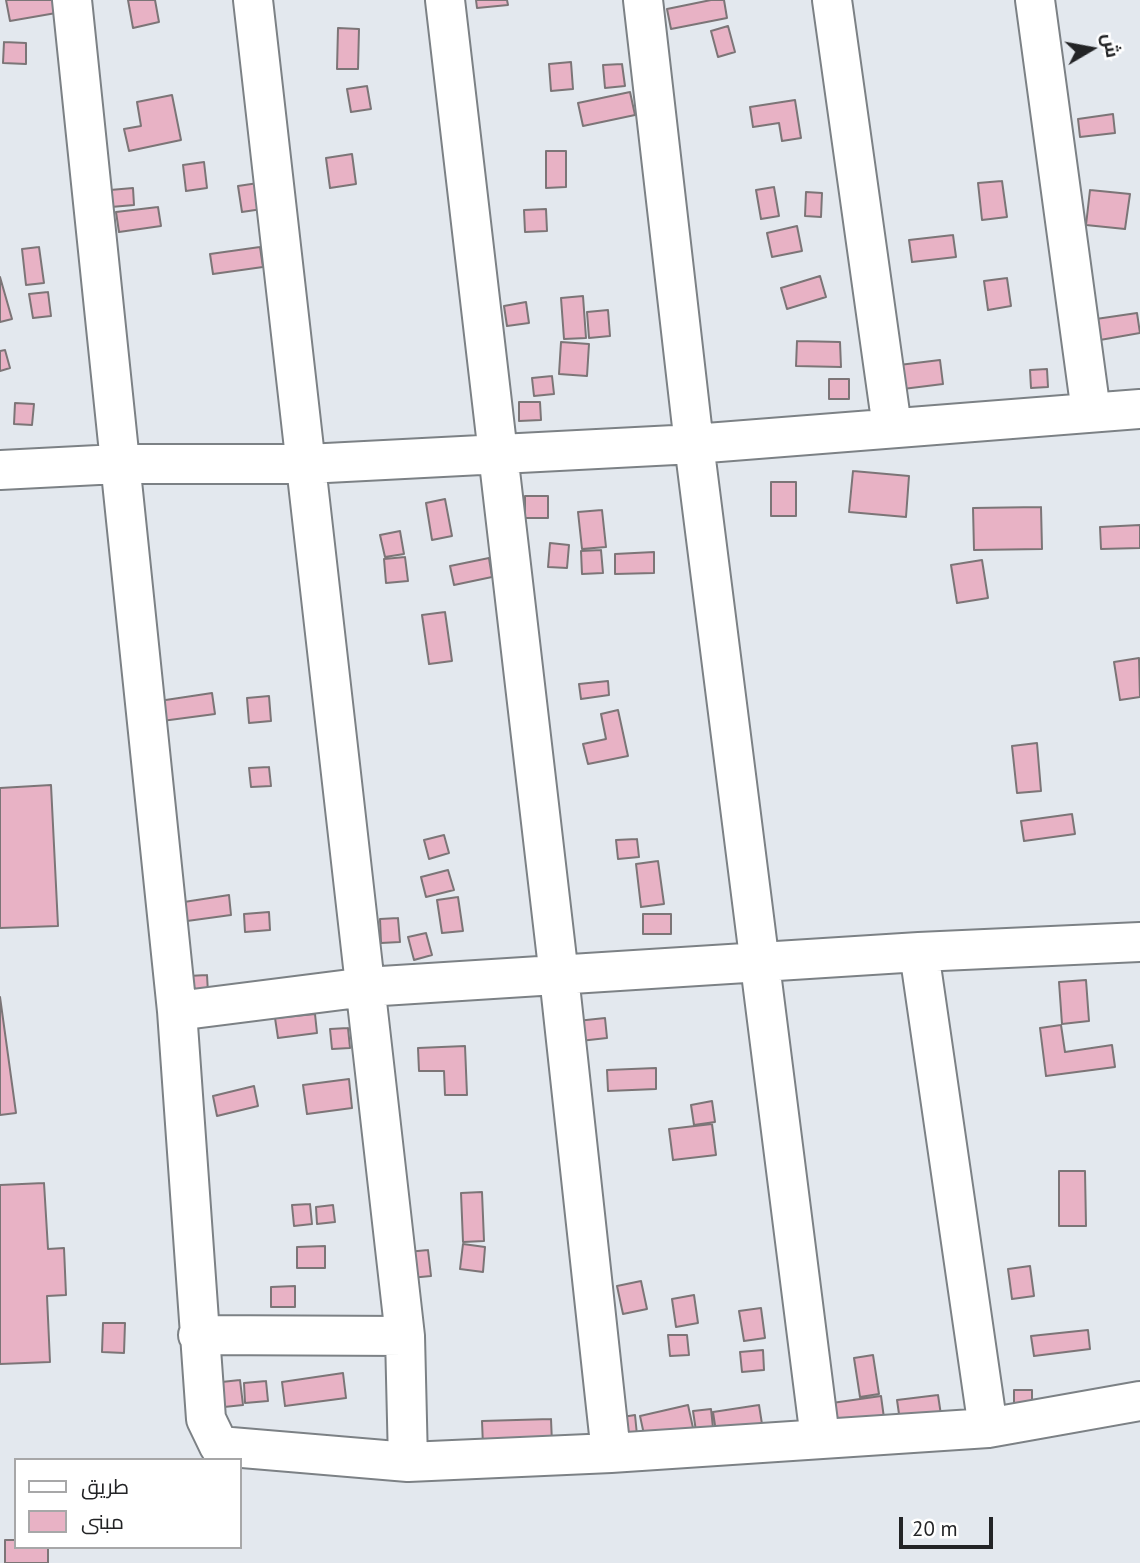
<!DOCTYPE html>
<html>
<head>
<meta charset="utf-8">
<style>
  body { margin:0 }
  #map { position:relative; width:1140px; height:1563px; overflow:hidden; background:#e3e8ee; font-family:"PT Sans",Cairo,sans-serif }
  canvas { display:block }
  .legend { position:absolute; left:14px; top:1458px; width:228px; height:91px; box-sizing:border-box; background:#fff; border:2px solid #a7a7a8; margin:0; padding:9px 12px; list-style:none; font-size:21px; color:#232426 }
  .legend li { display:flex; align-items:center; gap:14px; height:35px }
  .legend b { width:35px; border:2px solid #a7a7a8 }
  .north { position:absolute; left:1056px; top:14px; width:70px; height:70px; -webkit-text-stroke:5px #fff; paint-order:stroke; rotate:80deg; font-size:19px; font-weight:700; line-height:28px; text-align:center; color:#232426 }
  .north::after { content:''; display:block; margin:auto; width:24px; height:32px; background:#232426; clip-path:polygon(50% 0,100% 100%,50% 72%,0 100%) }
  .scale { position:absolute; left:899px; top:1517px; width:94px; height:32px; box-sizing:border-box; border:4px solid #232426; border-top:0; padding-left:9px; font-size:21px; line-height:24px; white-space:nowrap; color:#232426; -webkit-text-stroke:5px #fff; paint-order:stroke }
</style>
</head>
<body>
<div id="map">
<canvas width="1140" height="1563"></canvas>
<ul class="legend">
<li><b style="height:9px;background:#fff"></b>طريق</li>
<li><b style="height:19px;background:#e8b2c5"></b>مبنى</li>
</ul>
<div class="north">ش</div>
<div class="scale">20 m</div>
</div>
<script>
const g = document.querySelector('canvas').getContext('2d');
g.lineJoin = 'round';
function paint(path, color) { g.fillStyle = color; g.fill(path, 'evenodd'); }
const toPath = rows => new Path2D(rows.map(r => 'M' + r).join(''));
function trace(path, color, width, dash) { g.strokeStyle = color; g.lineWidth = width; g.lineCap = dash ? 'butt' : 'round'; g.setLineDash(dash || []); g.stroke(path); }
const building = toPath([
  [6,0,53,0,56,13,10,21,6,0],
  [128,0,155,0,159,22,133,28,128,0],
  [476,0,507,0,508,5,477,8,476,0],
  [711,0,724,0,727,18,671,29,667,9,711,0],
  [728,26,735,52,718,57,711,31,728,26],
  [338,28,359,29,358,69,337,69,338,28],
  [4,42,26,43,26,64,3,63,4,42],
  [571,62,573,89,551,91,549,64,571,62],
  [622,64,625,86,605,88,603,65,622,64],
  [367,86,371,109,351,112,347,89,367,86],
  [630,92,635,115,583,126,578,103,630,92],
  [172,95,181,140,129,151,124,129,141,126,137,102,172,95],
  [795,100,801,138,782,141,779,123,753,127,750,107,795,100],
  [1113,114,1115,133,1080,137,1078,119,1113,114],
  [546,151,566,151,566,187,546,188,546,151],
  [352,154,356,184,330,188,326,158,352,154],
  [204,162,207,188,186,191,183,165,204,162],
  [1002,181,1007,217,982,220,978,183,1002,181],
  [258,183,262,209,242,212,238,186,258,183],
  [774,187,779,216,761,219,756,190,774,187],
  [133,188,134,205,111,207,110,190,133,188],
  [1090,190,1130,194,1125,229,1086,225,1090,190],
  [806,192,822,193,821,217,805,216,806,192],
  [158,207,161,226,119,232,116,212,158,207],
  [546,209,547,231,525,232,524,210,546,209],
  [797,226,802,251,772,257,767,233,797,226],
  [953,235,956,257,912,262,909,240,953,235],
  [39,247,44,283,26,285,22,249,39,247],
  [260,247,263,267,213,274,210,254,260,247],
  [820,276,826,297,787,309,781,288,820,276],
  [0,277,12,319,0,322,0,277],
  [1007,278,1011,306,988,310,984,281,1007,278],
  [48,292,51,316,33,318,29,294,48,292],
  [583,296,586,338,564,339,561,298,583,296],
  [526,302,529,323,507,326,504,306,526,302],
  [608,310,610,336,589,338,587,312,608,310],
  [1137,313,1140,333,1100,340,1096,319,1137,313],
  [797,341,840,342,841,367,796,366,797,341],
  [561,342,589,344,587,376,559,374,561,342],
  [5,350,10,368,0,371,0,351,5,350],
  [940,360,943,384,895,390,891,366,940,360],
  [1047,369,1048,387,1031,388,1030,370,1047,369],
  [552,376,554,394,534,396,532,378,552,376],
  [829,379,849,379,849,399,829,399,829,379],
  [519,402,540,402,541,420,519,421,519,402],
  [15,403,34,404,32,425,14,424,15,403],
  [853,471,909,476,906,517,849,512,853,471],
  [771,482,796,482,796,516,771,516,771,482],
  [525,496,548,496,548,518,525,518,525,496],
  [445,499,452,536,432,540,426,503,445,499],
  [1041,507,1042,549,974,550,973,508,1041,507],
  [602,510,606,547,582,549,578,512,602,510],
  [1140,525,1140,548,1101,549,1100,527,1140,525],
  [400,531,404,554,385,557,380,535,400,531],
  [550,543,569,545,567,568,548,567,550,543],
  [601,550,603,573,582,574,581,551,601,550],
  [654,552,654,573,615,574,615,554,654,552],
  [405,557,408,581,386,583,384,559,405,557],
  [489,558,492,577,454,585,450,566,489,558],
  [982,560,988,598,957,603,951,565,982,560],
  [445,612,452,661,429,664,422,615,445,612],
  [1139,658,1140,697,1120,700,1114,662,1139,658],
  [608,681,609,695,581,699,579,684,608,681],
  [212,693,215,714,162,721,159,701,212,693],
  [269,696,271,721,249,723,247,698,269,696],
  [618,710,628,756,588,764,583,744,606,739,601,714,618,710],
  [1037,743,1041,791,1017,793,1012,746,1037,743],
  [269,767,271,786,251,787,249,768,269,767],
  [51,785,58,926,0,928,0,788,51,785],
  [1072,814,1075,834,1024,841,1021,821,1072,814],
  [444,835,449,853,429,859,424,840,444,835],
  [637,839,639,857,618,859,616,840,637,839],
  [658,861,664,904,641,907,636,864,658,861],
  [448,870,454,890,426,897,421,877,448,870],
  [229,895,231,915,187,921,184,902,229,895],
  [458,897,463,931,442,933,437,900,458,897],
  [269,912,270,930,245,932,244,914,269,912],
  [643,914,671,914,671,934,643,934,643,914],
  [398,918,400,942,381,943,380,919,398,918],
  [426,933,432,955,414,960,408,937,426,933],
  [207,975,208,993,189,994,188,976,207,975],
  [1086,980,1089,1021,1062,1024,1059,982,1086,980],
  [0,997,16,1113,0,1115,0,997],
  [315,1014,317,1033,278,1038,275,1018,315,1014],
  [605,1018,607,1038,580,1041,577,1021,605,1018],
  [1061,1025,1065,1052,1112,1045,1115,1067,1046,1076,1040,1028,1061,1025],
  [348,1028,350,1048,332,1049,330,1029,348,1028],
  [465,1046,467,1095,445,1095,444,1071,419,1071,418,1048,465,1046],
  [656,1068,656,1089,608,1091,607,1070,656,1068],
  [349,1079,352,1108,307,1114,303,1085,349,1079],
  [254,1086,258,1106,217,1116,213,1096,254,1086],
  [712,1101,715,1122,694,1125,691,1105,712,1101],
  [712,1124,716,1155,673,1160,669,1129,712,1124],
  [1059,1171,1085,1171,1086,1226,1059,1226,1059,1171],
  [44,1183,48,1249,64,1248,66,1295,47,1296,50,1362,0,1364,0,1185,44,1183],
  [482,1192,484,1241,463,1242,461,1193,482,1192],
  [310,1204,312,1224,294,1226,292,1205,310,1204],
  [333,1205,335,1222,317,1224,316,1207,333,1205],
  [463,1244,485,1247,483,1272,460,1269,463,1244],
  [325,1246,325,1268,297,1268,297,1247,325,1246],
  [428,1250,431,1276,410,1278,407,1252,428,1250],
  [1030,1266,1034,1296,1012,1299,1008,1269,1030,1266],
  [641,1281,647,1309,623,1314,617,1286,641,1281],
  [295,1286,295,1307,271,1307,271,1287,295,1286],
  [694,1295,698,1323,676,1327,672,1299,694,1295],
  [761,1308,765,1338,744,1341,739,1311,761,1308],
  [103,1323,125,1323,124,1353,102,1352,103,1323],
  [1088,1330,1090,1349,1034,1356,1031,1336,1088,1330],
  [668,1335,687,1335,689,1355,670,1356,668,1335],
  [763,1350,764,1370,742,1372,740,1352,763,1350],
  [873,1355,879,1394,860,1397,854,1358,873,1355],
  [343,1373,346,1398,285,1406,282,1382,343,1373],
  [240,1380,243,1405,205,1409,203,1384,240,1380],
  [266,1381,268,1401,245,1403,244,1383,266,1381],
  [1014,1390,1032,1390,1032,1408,1014,1408,1014,1390],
  [938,1395,941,1415,900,1421,897,1400,938,1395],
  [881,1396,884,1418,828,1425,825,1404,881,1396],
  [688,1405,693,1428,645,1439,640,1416,688,1405],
  [759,1405,762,1424,716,1432,713,1412,759,1405],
  [711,1409,713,1428,696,1431,693,1411,711,1409],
  [635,1415,637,1435,618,1436,616,1418,635,1415],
  [551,1419,552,1443,483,1446,482,1421,551,1419],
  [5,1540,16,1540,16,1547,48,1547,48,1563,5,1563,5,1540]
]);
paint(building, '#e8b2c5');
trace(building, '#7c7577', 2);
const minor = toPath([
  [72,0,177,1011,206,1419,219,1446,408,1462,611,1453,988,1428,1140,1401],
  [253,0,405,1336,408,1462],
  [445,0,559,976,611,1453],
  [643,0,694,444,820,1438],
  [832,0,892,427],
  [1035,0,1091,412],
  [0,470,118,464,307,464,694,444,1140,409],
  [919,952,988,1428],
  [177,1011,366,987,919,952,1140,942],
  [198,1335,405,1336]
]);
trace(minor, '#7c8185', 42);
trace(minor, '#fff', 38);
</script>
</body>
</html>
